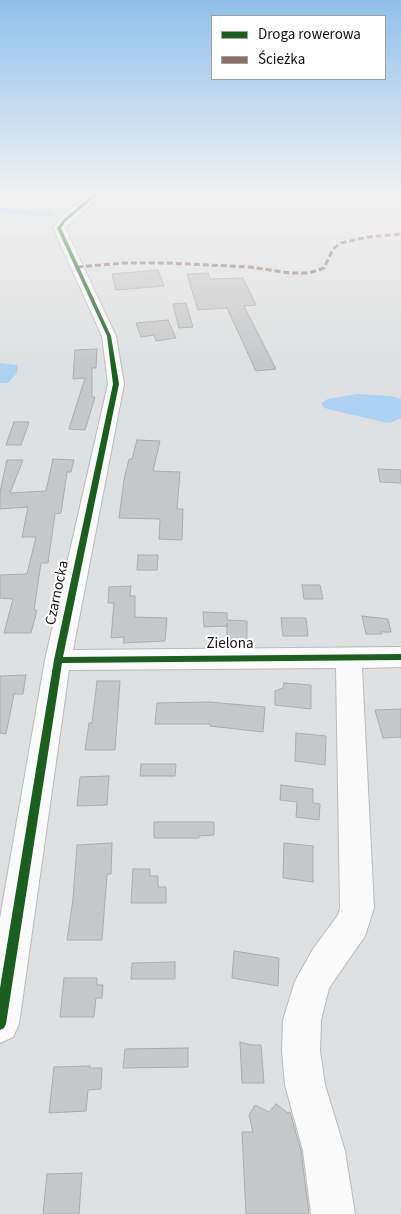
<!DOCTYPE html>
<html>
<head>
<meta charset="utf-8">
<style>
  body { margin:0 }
  #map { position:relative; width:401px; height:1214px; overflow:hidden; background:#dfe0e1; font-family:"Source Sans 3",sans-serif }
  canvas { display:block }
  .legend { position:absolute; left:211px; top:15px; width:175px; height:65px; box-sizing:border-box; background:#fff; border:1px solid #a0a0a1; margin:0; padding:6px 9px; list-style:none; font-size:15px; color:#121213 }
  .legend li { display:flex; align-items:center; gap:10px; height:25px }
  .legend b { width:25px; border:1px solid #a0a0a1 }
</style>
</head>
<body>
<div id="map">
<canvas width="401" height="1214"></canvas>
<ul class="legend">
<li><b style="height:6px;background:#1b5e20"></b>Droga rowerowa</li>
<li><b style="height:6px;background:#8d6e63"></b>Ścieżka</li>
</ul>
</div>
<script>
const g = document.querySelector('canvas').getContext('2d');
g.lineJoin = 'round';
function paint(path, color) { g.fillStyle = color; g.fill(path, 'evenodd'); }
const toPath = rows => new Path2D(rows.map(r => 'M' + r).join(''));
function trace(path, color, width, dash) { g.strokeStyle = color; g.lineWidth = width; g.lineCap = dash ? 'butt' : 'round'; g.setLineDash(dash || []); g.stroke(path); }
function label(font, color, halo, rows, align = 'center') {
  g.font = font + ' "Source Sans 3",sans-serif'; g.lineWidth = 4; g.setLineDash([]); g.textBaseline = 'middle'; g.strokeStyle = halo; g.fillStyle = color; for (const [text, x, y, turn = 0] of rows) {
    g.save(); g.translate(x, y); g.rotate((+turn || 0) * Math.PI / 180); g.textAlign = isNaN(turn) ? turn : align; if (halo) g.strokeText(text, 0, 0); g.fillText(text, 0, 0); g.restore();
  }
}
paint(toPath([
  [0,207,51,211,55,213,52,216,45,217,0,213],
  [0,363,18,365,17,373,8,383,0,383],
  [357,394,391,396,401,399,401,418,390,423,383,422,328,409,323,407,321,403,328,399]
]), '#add1f1');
const building = toPath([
  [158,270,164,286,116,290,112,274,158,270],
  [208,273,210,279,243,278,256,305,244,306,276,369,256,371,227,308,198,310,187,274,208,273],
  [186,303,193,327,179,328,173,304,186,303],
  [168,320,176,338,156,341,154,335,141,337,136,323,168,320],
  [97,349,96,368,92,368,92,397,95,397,85,430,69,429,85,378,73,379,75,350,97,349],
  [14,422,29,422,21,445,6,445,14,422],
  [137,440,160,441,153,471,180,472,177,509,183,509,182,540,159,539,160,519,119,518,124,480,129,459,132,459,137,440],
  [53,459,74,460,71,472,67,472,61,513,55,514,48,563,41,563,34,610,37,610,31,633,4,633,13,599,0,598,0,575,27,574,36,537,22,537,28,507,0,509,0,492,7,460,23,460,10,493,46,491,53,459],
  [378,469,401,470,401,483,380,482,378,469],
  [138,555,158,555,157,570,137,570,138,555],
  [302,585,320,585,323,599,304,599,302,585],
  [131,586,130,596,135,596,135,617,167,618,165,641,123,643,124,637,111,638,114,603,108,603,109,587,131,586],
  [203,612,227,613,227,620,247,621,247,640,227,639,227,623,227,626,204,627,203,612],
  [362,616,388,619,391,632,381,632,382,634,366,634,362,616],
  [281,618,306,618,308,636,283,636,281,618],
  [26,675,23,694,14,694,6,734,0,733,0,676,26,675],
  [97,681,120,681,115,750,85,750,89,723,92,723,97,681],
  [284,683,311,685,311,709,275,705,275,691,283,688,284,683],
  [209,702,265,707,263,732,210,726,210,724,155,724,157,703,209,702],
  [401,709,401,737,383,738,375,710,401,709],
  [296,733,326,736,325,765,295,761,296,733],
  [141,764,176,764,175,776,140,776,141,764],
  [109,776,107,805,77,806,80,777,109,776],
  [281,785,313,789,313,803,320,804,319,820,296,817,297,802,280,800,281,785],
  [154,822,214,822,214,835,199,836,199,838,154,838,154,822],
  [112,843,111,874,107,874,102,940,67,940,73,899,77,845,112,843],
  [284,843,313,846,313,882,283,878,284,843],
  [133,869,150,869,150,876,158,876,158,887,166,887,166,903,131,903,133,869],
  [234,951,279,958,278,986,232,978,234,951],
  [175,962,175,979,131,979,132,963,175,962],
  [64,978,97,978,97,985,103,985,102,998,96,998,94,1017,60,1017,64,978],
  [240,1042,251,1045,261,1045,264,1083,242,1083,240,1042],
  [188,1048,188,1067,123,1068,125,1049,188,1048],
  [90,1066,89,1068,102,1068,101,1089,88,1090,86,1111,49,1113,54,1067,90,1066],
  [276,1104,288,1113,290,1112,301,1151,309,1214,246,1214,242,1132,253,1132,249,1115,255,1105,269,1112,276,1104],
  [82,1173,79,1214,43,1214,47,1174,82,1173]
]);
paint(building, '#c7c8c9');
trace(building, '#ababac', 1);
const minor = toPath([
  [89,195,101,195,65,228,116,336,124,384,73,650,401,647,401,667,362,668,374,908,365,936,329,988,321,1020,320,1051,325,1085,345,1151,355,1214,311,1214,303,1151,285,1085,282,1051,283,1020,295,981,313,949,338,915,340,908,336,668,69,670,19,1024,13,1037,0,1043,0,918,45,660,108,384,102,336,53,228,61,218,89,195]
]);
trace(minor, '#b9baba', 2);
paint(minor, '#fafafa');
trace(toPath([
  [77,267,124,263,168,263,250,267,290,273,309,273,324,268,333,249,341,243,368,237,401,234]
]), '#8d6e63', 3, [6, 3]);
paint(toPath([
  [93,195,97,195,66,221,61,228,111,336,119,384,63,657,401,654,401,660,62,663,6,1024,4,1028,0,1030,0,988,54,660,113,384,107,336,57,228,64,219,93,195]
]), '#1b5e20');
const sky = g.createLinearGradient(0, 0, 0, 365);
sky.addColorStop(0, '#90c0ec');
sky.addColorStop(0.53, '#f1f1f2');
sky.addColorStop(1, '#f1f1f200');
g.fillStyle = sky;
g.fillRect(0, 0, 401, 365);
label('15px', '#121213', '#fff', [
  ["Czarnocka",58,593,-78],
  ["Zielona",230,645]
]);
</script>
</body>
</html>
